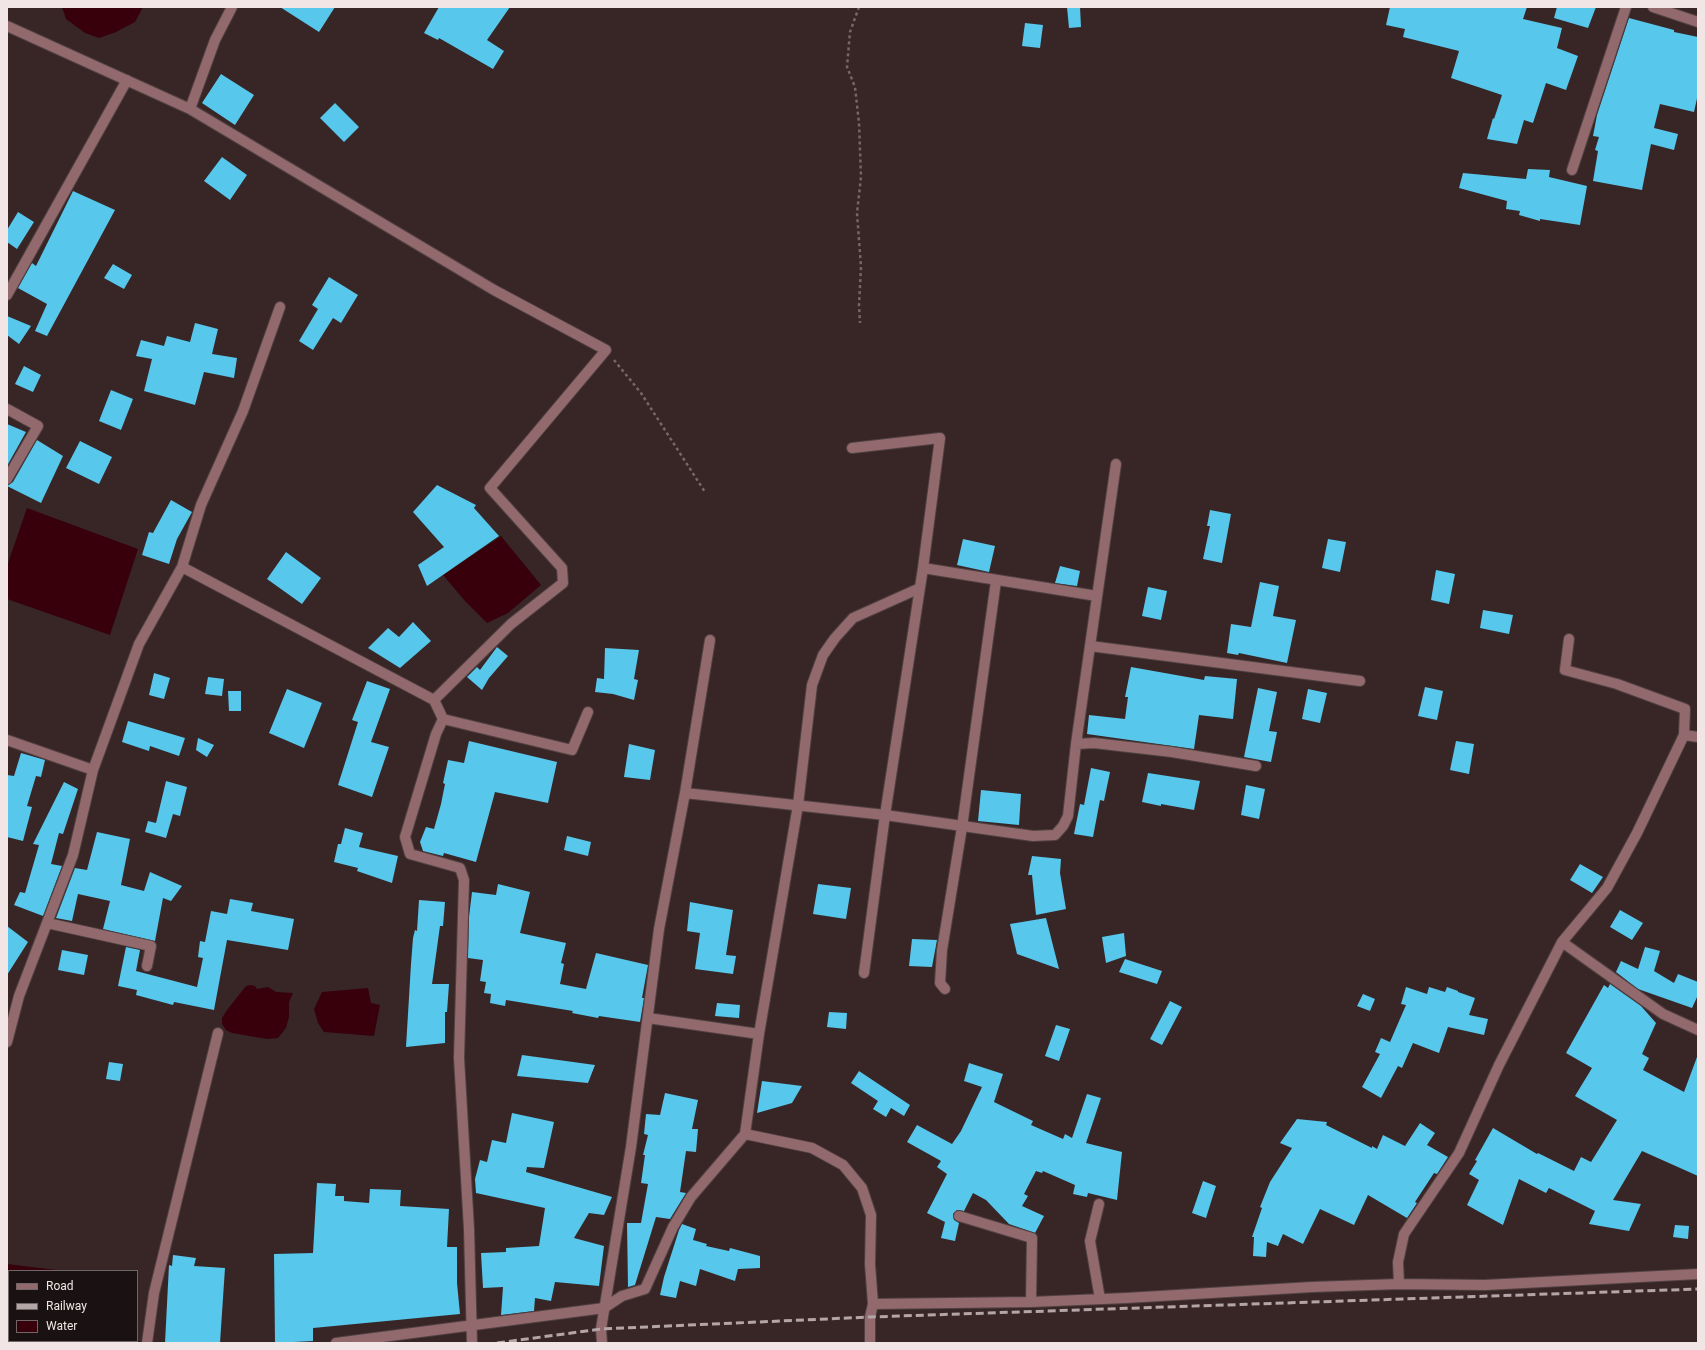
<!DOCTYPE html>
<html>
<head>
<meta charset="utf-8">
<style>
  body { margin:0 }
  #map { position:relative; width:1705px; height:1350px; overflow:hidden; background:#382627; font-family:Roboto,sans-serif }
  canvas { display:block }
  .frame { position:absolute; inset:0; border:8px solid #f2e5e6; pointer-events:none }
  .legend { position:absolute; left:8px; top:1270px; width:130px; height:72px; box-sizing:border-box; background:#1a1212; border:1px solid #706667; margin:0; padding:5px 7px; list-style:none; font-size:12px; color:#f2e5e6 }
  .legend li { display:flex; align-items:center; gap:8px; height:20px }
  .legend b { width:20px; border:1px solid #706667 }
</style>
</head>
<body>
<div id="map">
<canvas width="1705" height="1350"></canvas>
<div class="frame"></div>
<ul class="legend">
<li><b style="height:5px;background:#926a6d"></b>Road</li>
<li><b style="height:5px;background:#b4a5a6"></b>Railway</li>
<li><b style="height:11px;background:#37000b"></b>Water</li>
</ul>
</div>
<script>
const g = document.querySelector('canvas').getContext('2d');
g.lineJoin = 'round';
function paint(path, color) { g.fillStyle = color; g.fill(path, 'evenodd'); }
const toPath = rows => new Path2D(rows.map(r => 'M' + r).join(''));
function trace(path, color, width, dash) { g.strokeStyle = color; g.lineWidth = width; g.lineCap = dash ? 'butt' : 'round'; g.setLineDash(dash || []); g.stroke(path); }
paint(toPath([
  [62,7,143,7,135,22,116,32,99,38,85,33,66,19],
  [27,508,138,549,110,635,7,599,7,566],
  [501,536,541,585,508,613,487,623,465,601,443,575],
  [251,985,255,986,257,989,268,987,276,992,293,993,289,1002,289,1017,286,1028,278,1038,267,1039,232,1033,226,1030,222,1024,222,1018,227,1010,246,986],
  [368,988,371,1003,380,1005,374,1036,324,1032,318,1023,314,1009,322,992],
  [7,1264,65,1271,9,1271,9,1329,7,1329]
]), '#37000b');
paint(toPath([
  [280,7,335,7,319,32],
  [439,7,510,7,487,40,504,51,493,69,439,38,438,40,424,33],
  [1067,7,1080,7,1081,27,1069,28],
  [1390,7,1527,7,1523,19,1562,28,1557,48,1578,56,1566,90,1546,83,1533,123,1524,120,1517,144,1487,139,1493,118,1494,119,1502,95,1451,78,1459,51,1403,37,1405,29,1386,25],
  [1557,7,1596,7,1588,28,1554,18],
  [1629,18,1674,30,1674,32,1698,37,1698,94,1694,112,1660,104,1654,128,1678,134,1674,150,1651,144,1642,190,1593,181,1598,151,1595,150,1599,137,1593,136,1597,115],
  [1025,23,1043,25,1040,48,1022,46],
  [221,74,254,95,235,125,202,103],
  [335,103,359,127,344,142,320,118],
  [222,157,247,175,230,200,204,181],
  [1528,169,1550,170,1549,177,1587,186,1580,225,1540,219,1540,221,1519,215,1520,211,1506,209,1507,201,1459,188,1463,173,1526,179],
  [73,191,115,210,47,336,35,331,47,304,18,288,32,263,36,266],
  [18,212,34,222,17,249,7,242,7,230],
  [113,264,132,275,124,289,104,278],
  [329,277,358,295,341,323,333,318,313,350,299,341,318,309,312,305],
  [7,316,31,326,19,344,7,335],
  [195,323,218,329,212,354,237,358,234,378,204,372,195,405,144,391,152,359,136,356,141,340,164,346,167,336,190,342],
  [24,366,41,375,33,392,15,384],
  [111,390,133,399,121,430,99,421],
  [7,424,26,432,7,466],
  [37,440,63,456,41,503,7,486,13,482],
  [80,441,112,457,99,484,66,468],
  [437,485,476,505,474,508,499,536,427,586,418,565,444,547,413,512],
  [171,500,192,512,177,539,169,564,142,555,149,532,153,533],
  [1210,510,1231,514,1222,563,1203,559,1210,526,1207,526],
  [963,539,995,546,989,572,957,565],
  [1328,539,1346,542,1340,572,1322,568],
  [286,552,321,578,302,604,267,579],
  [1060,566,1080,571,1077,586,1055,583],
  [1436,570,1455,574,1449,604,1431,600],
  [1260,582,1279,586,1273,616,1296,620,1287,663,1239,653,1238,655,1227,653,1231,624,1251,627],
  [1148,587,1167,591,1161,620,1142,616],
  [1483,610,1513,615,1509,634,1480,628],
  [413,622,431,641,400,668,368,648,388,628,399,637],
  [497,647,508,656,489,678,482,690,467,677,477,667,480,670],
  [605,648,639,650,634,679,638,680,634,700,613,694,595,692,597,678,604,679],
  [1131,667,1204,680,1205,676,1237,679,1233,719,1199,715,1194,749,1087,734,1089,715,1125,719,1128,697,1125,697],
  [154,673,170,678,164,699,149,695],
  [208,677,224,679,222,696,205,694],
  [367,681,390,689,371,742,389,747,372,797,338,785,358,722,352,720],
  [1425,687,1443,691,1437,720,1418,716],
  [1258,688,1277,692,1269,731,1277,732,1271,762,1244,757],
  [287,689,322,703,304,748,269,733],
  [1308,689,1327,693,1320,723,1302,719],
  [228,691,241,691,241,711,229,711],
  [128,721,185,738,179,756,150,746,149,751,122,742],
  [198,738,214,745,207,757,196,750],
  [469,741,557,762,548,803,495,792,476,862,444,853,443,856,423,851,420,842,426,827,434,829,441,804,445,784,443,783,448,760,464,763],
  [1456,741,1474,744,1469,774,1450,770],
  [629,744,655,750,650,780,624,777],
  [21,753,45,760,41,777,36,776,27,806,32,807,23,841,7,837,7,775,14,776],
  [1091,768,1110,772,1104,801,1100,800,1093,837,1074,834,1080,804,1084,805],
  [1148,773,1200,781,1194,810,1161,804,1161,806,1142,802],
  [166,781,187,787,180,816,173,814,166,838,145,832,148,821,156,823],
  [64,782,78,789,63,834,59,833,51,864,62,866,43,916,14,905,20,892,25,893,39,845,33,844],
  [1246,785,1265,789,1259,819,1241,815],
  [981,790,1021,794,1019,825,978,821],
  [345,828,363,833,359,847,398,856,392,883,357,871,358,868,334,862,338,844,341,844],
  [97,832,130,839,121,885,144,891,150,872,182,886,171,901,163,898,155,941,103,929,110,901,78,894,72,921,56,918,75,868,87,870],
  [567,836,591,842,588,856,564,850],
  [1032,856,1061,859,1060,873,1066,909,1036,915,1032,875,1028,875],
  [1580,864,1603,877,1592,893,1570,880],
  [498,884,530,892,520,933,566,943,561,963,564,964,560,984,586,989,596,953,648,965,642,998,644,998,640,1022,599,1016,598,1018,572,1013,573,1011,506,1000,505,1006,490,1003,491,994,484,993,486,982,480,981,483,960,468,958,469,917,472,892,496,895],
  [818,884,851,888,846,919,813,914],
  [230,899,253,903,251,911,294,919,288,950,227,940,214,1010,174,1002,173,1005,136,995,137,990,118,986,126,947,140,950,136,971,197,987,203,958,198,957,200,941,205,942,211,911,227,914],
  [419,900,445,902,443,926,440,926,432,984,449,984,447,1012,445,1012,445,1043,406,1047,411,964,413,938,415,930,417,931],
  [690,902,733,910,726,955,736,956,733,974,695,969,700,933,687,931],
  [1620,910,1643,923,1632,940,1610,927],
  [1046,918,1059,969,1017,954,1010,924],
  [7,926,28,942,7,975],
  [1124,933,1126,956,1106,963,1102,937],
  [912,939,937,940,932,967,909,966],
  [1645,947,1660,951,1654,971,1674,983,1678,974,1698,982,1698,995,1692,1008,1638,989,1616,972,1621,961,1638,969],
  [62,950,88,955,84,975,58,970],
  [1125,959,1162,971,1157,984,1119,972],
  [1610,984,1641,1006,1656,1023,1642,1054,1649,1058,1643,1070,1684,1092,1697,1057,1698,1058,1698,1176,1642,1151,1613,1200,1641,1204,1629,1231,1589,1224,1595,1211,1549,1188,1546,1193,1519,1179,1503,1225,1467,1205,1479,1180,1469,1174,1477,1161,1475,1160,1493,1128,1537,1154,1538,1153,1574,1171,1581,1157,1591,1162,1617,1120,1575,1096,1592,1068,1566,1053,1604,985,1608,988],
  [1406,987,1427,994,1429,987,1445,992,1447,987,1458,991,1458,992,1475,998,1469,1015,1488,1019,1484,1035,1448,1027,1439,1053,1413,1043,1402,1068,1398,1066,1381,1098,1362,1087,1380,1054,1375,1052,1381,1038,1390,1042,1406,1005,1401,1004],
  [1363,994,1375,999,1370,1011,1357,1006],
  [1170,1001,1182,1007,1162,1045,1150,1039],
  [717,1003,740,1005,739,1018,715,1016],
  [829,1012,847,1013,846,1029,827,1027],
  [1056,1025,1070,1029,1059,1061,1045,1056],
  [522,1055,595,1065,588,1083,517,1076],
  [109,1062,123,1064,120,1081,106,1079],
  [969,1063,1003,1074,994,1102,1033,1121,1031,1125,1063,1139,1065,1134,1072,1138,1087,1094,1101,1098,1086,1143,1122,1152,1117,1200,1088,1193,1087,1197,1073,1194,1075,1185,1043,1171,1042,1173,1036,1171,1024,1194,1028,1196,1022,1206,1044,1216,1035,1233,1009,1224,986,1200,973,1193,964,1211,957,1210,953,1214,954,1220,959,1223,955,1241,941,1238,945,1222,927,1213,947,1174,937,1167,941,1161,907,1142,917,1125,952,1144,961,1131,982,1087,964,1081],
  [859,1071,910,1105,904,1116,891,1108,886,1117,873,1109,878,1101,851,1083],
  [762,1081,802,1086,792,1103,757,1113],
  [665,1093,698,1100,692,1129,698,1129,696,1152,686,1151,680,1192,686,1193,670,1219,656,1217,635,1285,628,1287,627,1223,641,1223,648,1184,641,1183,645,1155,643,1155,648,1135,644,1134,646,1114,660,1115],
  [512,1113,554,1122,544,1168,527,1167,526,1172,612,1197,604,1215,589,1213,574,1238,604,1246,599,1286,555,1282,551,1301,535,1298,534,1311,501,1315,503,1287,483,1288,481,1253,506,1252,506,1248,539,1246,545,1208,476,1193,475,1179,480,1160,487,1162,492,1140,506,1143],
  [1297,1119,1327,1122,1326,1125,1372,1148,1372,1146,1377,1149,1383,1135,1405,1146,1420,1123,1435,1133,1427,1145,1448,1157,1437,1174,1434,1173,1415,1202,1417,1203,1407,1218,1368,1195,1354,1225,1320,1209,1303,1244,1283,1234,1278,1246,1267,1242,1266,1257,1253,1256,1254,1237,1252,1237,1262,1208,1260,1207,1270,1182,1292,1148,1280,1143],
  [1203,1181,1216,1186,1206,1218,1192,1213],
  [317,1183,336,1184,335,1196,344,1196,344,1201,369,1203,370,1189,401,1190,400,1206,449,1209,447,1247,457,1247,457,1283,460,1314,313,1328,313,1341,275,1343,274,1254,313,1253],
  [682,1224,696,1229,693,1240,707,1244,706,1246,729,1251,730,1248,760,1256,760,1268,738,1269,735,1281,700,1269,696,1286,680,1281,676,1298,660,1295,664,1277,679,1230],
  [1675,1225,1689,1226,1688,1239,1673,1237],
  [173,1255,196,1258,194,1266,225,1268,220,1343,165,1343,169,1265,172,1266]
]), '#57c7eb');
const minor = toPath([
  [1653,7,1698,22],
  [7,26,190,109,494,290,606,350,490,488,562,568,563,583,511,624,434,700],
  [190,109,215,40,232,7],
  [1572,170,1626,7],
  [7,295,127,80],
  [7,409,38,426,7,479],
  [852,448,940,438,923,568,885,815,864,973],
  [182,567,434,700,443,719,436,734,405,837,410,854,460,868,464,880,459,1058,469,1229,472,1343],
  [923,568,1097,596],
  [1569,639,1565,670,1617,684,1685,709,1684,735],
  [1090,646,1360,681],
  [443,719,572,750,588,712],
  [7,740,93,770],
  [1076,744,1094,743,1172,752,1256,766],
  [685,793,710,640],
  [47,923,151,946,147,966],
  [1562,942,1663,1014,1698,1030],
  [945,989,940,983,942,950,962,827,996,581],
  [648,1018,759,1034],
  [7,1042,19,996,73,855,93,770,139,644,182,567,201,505,243,411,280,307],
  [745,1134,812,1148,843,1165,862,1188,871,1215,870,1264,873,1304],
  [1099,1204,1090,1241,1100,1299],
  [959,1216,1032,1238,1031,1302],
  [1399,1284,1398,1262,1404,1234,1459,1153,1499,1065,1562,942,1607,888,1637,833,1684,735,1698,737],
  [147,1343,154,1293,218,1033],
  [336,1343,604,1308,622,1296,645,1289,673,1227,691,1197,745,1134,759,1034,798,805,812,685,823,655,835,638,853,618,920,588],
  [602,1343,601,1329,631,1147,659,929,685,793,885,815,1033,836,1055,835,1063,826,1068,816,1076,744,1116,464],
  [870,1343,870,1317,873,1304,1031,1302,1126,1298,1312,1287,1399,1284,1485,1285,1698,1274]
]);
trace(minor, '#524142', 12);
trace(toPath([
  [859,7,850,32,847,67,855,87,859,123,861,177,857,213,861,267,859,305,860,323],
  [614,360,641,393,705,492]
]), '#766667', 2.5, [3, 3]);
trace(minor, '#926a6d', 10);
trace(toPath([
  [497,1343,601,1329,870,1317,1698,1289]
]), '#b4a5a6', 3, [8, 4]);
</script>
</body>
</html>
